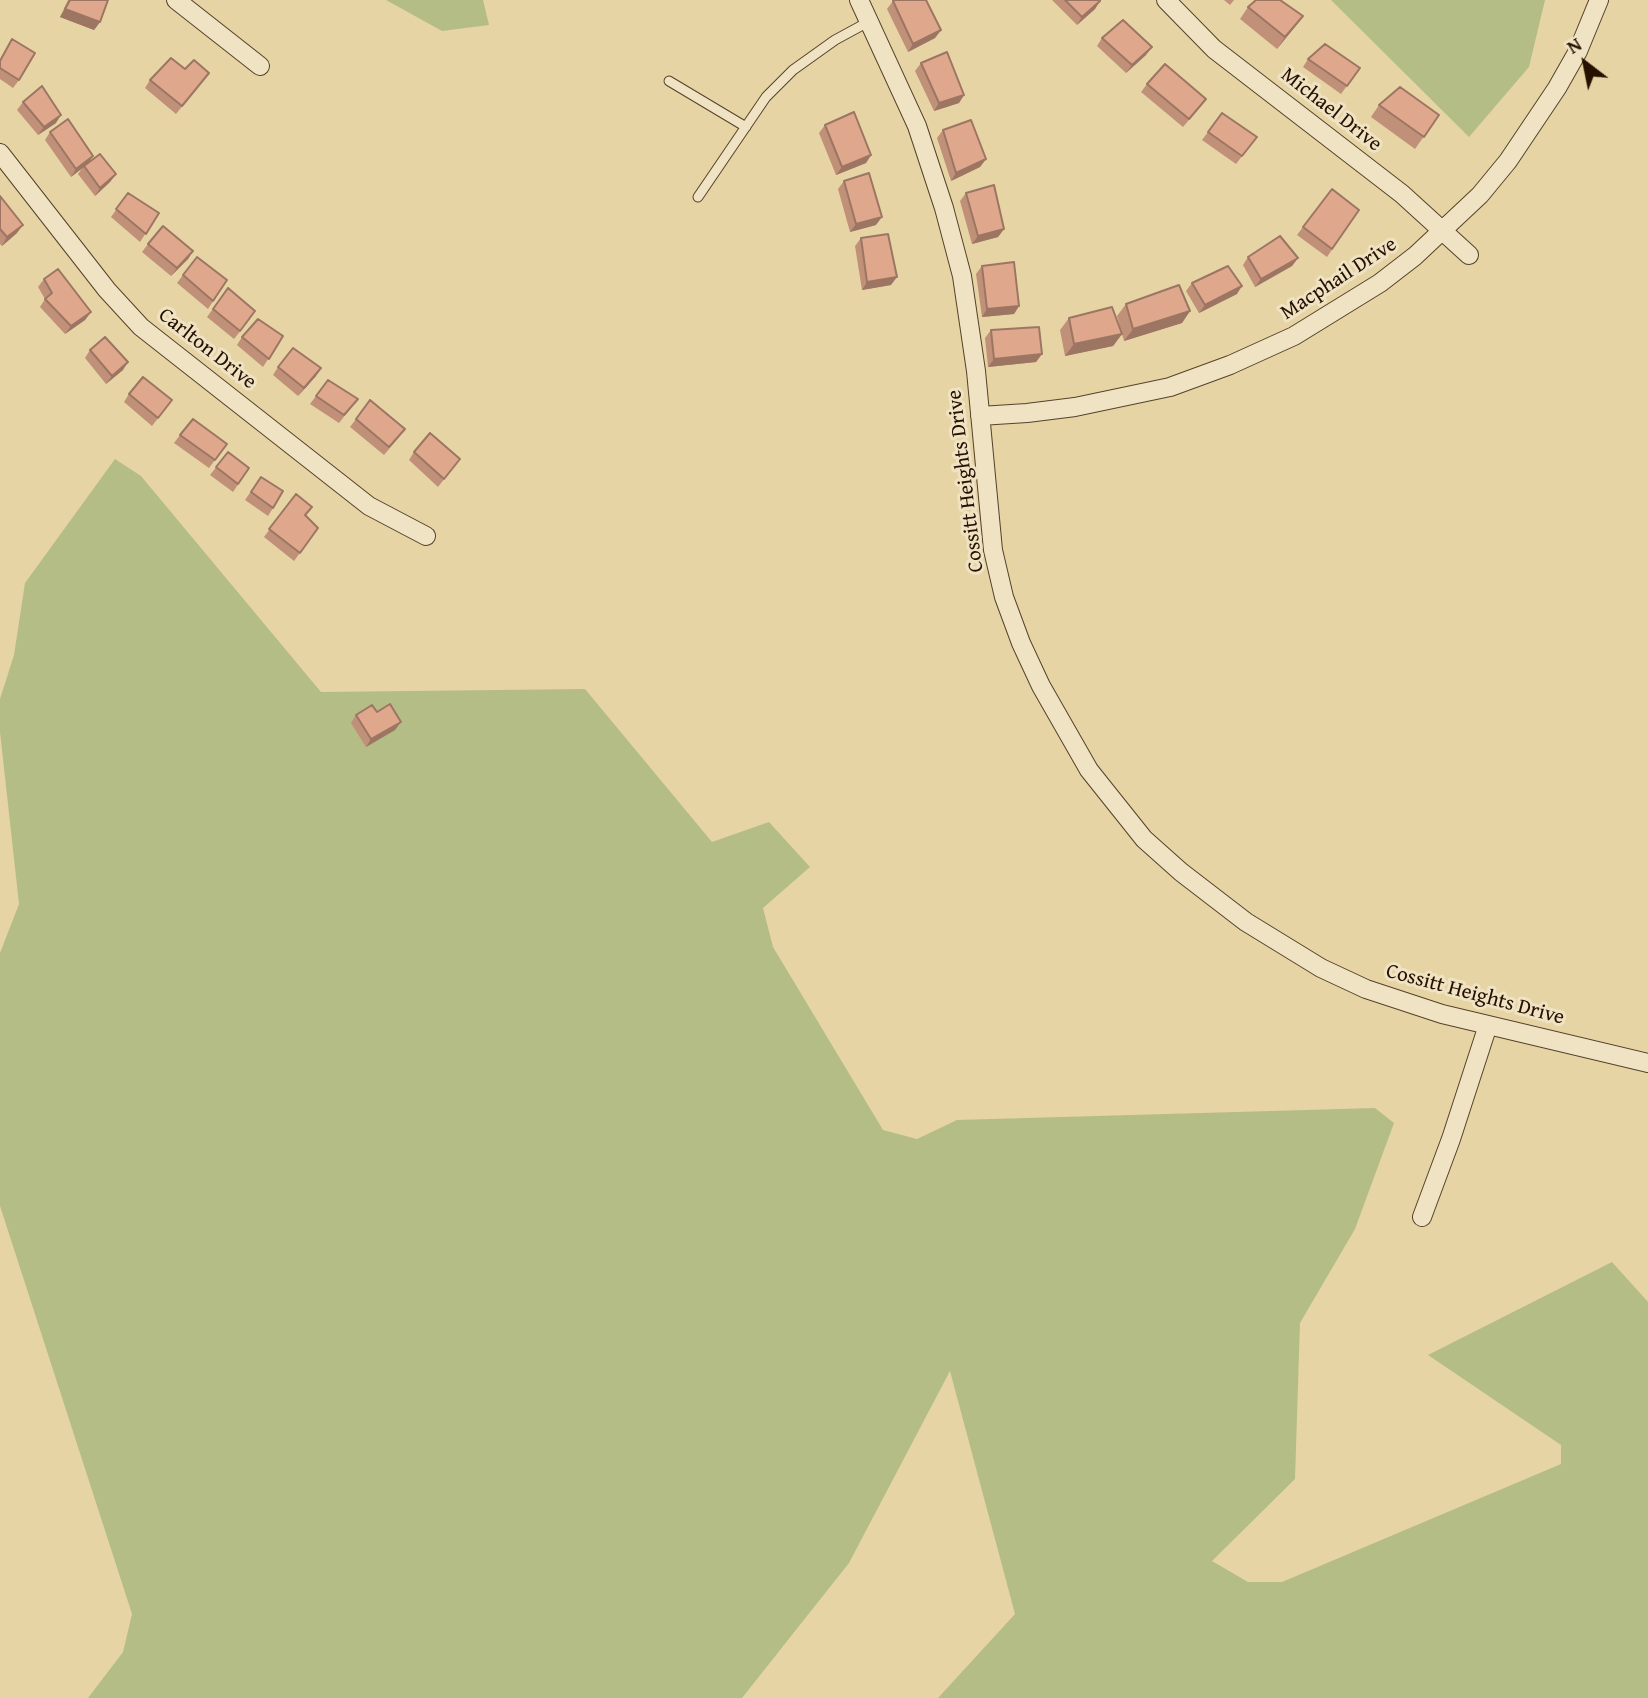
<!DOCTYPE html>
<html>
<head>
<meta charset="utf-8">
<style>
  body { margin:0 }
  #map { position:relative; width:1648px; height:1698px; overflow:hidden; background:#e6d4a5; font-family:"Gentium Book Plus",serif }
  canvas { display:block }
  .north { position:absolute; left:1550px; top:28px; width:70px; height:70px; -webkit-text-stroke:5px #efe3c4; paint-order:stroke; rotate:328deg; font-size:19px; font-weight:700; line-height:28px; text-align:center; color:#261100 }
  .north::after { content:''; display:block; margin:auto; width:24px; height:32px; background:#261100; clip-path:polygon(50% 0,100% 100%,50% 72%,0 100%) }
</style>
</head>
<body>
<div id="map">
<canvas width="1648" height="1698"></canvas>
<div class="north">N</div>
</div>
<script>
const g = document.querySelector('canvas').getContext('2d');
g.lineJoin = 'round';
function paint(path, color) { g.fillStyle = color; g.fill(path, 'evenodd'); }
const toPath = rows => new Path2D(rows.map(r => 'M' + r).join(''));
function trace(path, color, width, dash) { g.strokeStyle = color; g.lineWidth = width; g.lineCap = dash ? 'butt' : 'round'; g.setLineDash(dash || []); g.stroke(path); }
function label(font, color, halo, rows, align = 'center') {
  g.font = font + ' "Gentium Book Plus",serif'; g.lineWidth = 6; g.setLineDash([]); g.textBaseline = 'middle'; g.strokeStyle = halo; g.fillStyle = color; for (const [text, x, y, turn = 0] of rows) {
    g.save(); g.translate(x, y); g.rotate((+turn || 0) * Math.PI / 180); g.textAlign = isNaN(turn) ? turn : align; if (halo) g.strokeText(text, 0, 0); g.fillText(text, 0, 0); g.restore();
  }
}
paint(toPath([
  [386,0,483,0,489,25,442,31],
  [1331,0,1545,0,1529,67,1469,137],
  [115,459,141,476,321,692,585,689,712,842,769,822,810,867,763,908,773,947,883,1130,917,1139,957,1120,1375,1108,1394,1123,1355,1229,1300,1323,1295,1479,1212,1561,1248,1582,1282,1582,1561,1464,1561,1445,1428,1355,1612,1262,1648,1302,1648,1698,938,1698,1015,1614,950,1371,849,1563,742,1698,88,1698,123,1652,132,1614,0,1206,0,953,19,904,0,732,0,699,14,655,25,583]
]), '#b5bd86');
const service = toPath([
  [669,81,746,127],
  [698,197,766,97,793,70,835,40,870,21]
]);
const minor = toPath([
  [176,0,260,66],
  [859,0,917,126,944,208,962,276,976,371,993,550,1004,597,1021,643,1041,686,1089,770,1144,839,1181,872,1246,922,1321,968,1366,989,1442,1014,1648,1063],
  [1166,0,1214,49,1402,194,1469,255],
  [0,153,107,290,141,327,369,506,426,536],
  [980,416,1027,413,1075,407,1170,387,1230,365,1294,336,1380,283,1415,256,1480,195,1508,161,1557,88,1578,51,1599,0],
  [1422,1217,1451,1139,1488,1025]
]);
trace(service, '#564229', 11);
trace(minor, '#564229', 20);
trace(service, '#efe3c4', 9);
trace(minor, '#efe3c4', 18);
paint(toPath([
  [68,0,108,0,100,22,94,30,60,17],
  [1052,0,1100,0,1095,9,1077,25],
  [1224,0,1234,0,1230,5],
  [893,1,941,30,935,38,908,52,887,9],
  [1248,7,1303,16,1277,49,1240,19],
  [1102,38,1146,55,1126,73,1097,46],
  [12,39,19,80,13,88,0,79,0,59],
  [1308,59,1360,68,1341,94,1303,67],
  [921,63,964,95,959,103,934,111,915,71],
  [185,69,209,73,176,114,145,88,150,80],
  [1147,84,1200,107,1183,127,1141,92],
  [23,102,56,123,38,135,17,110],
  [1379,105,1439,115,1415,149,1371,117],
  [825,125,871,155,866,163,836,175,819,133],
  [943,130,986,159,980,167,951,181,937,138],
  [50,132,89,162,116,174,110,182,95,196,78,174,83,167,71,177,45,140],
  [1208,132,1257,137,1236,164,1202,140],
  [844,181,876,225,850,232,838,189],
  [128,193,159,213,140,242,111,217],
  [966,193,1004,229,998,237,972,244,960,201],
  [0,196,17,233,2,246,0,244],
  [1359,210,1327,257,1297,235,1303,227],
  [861,238,891,285,862,290,855,246],
  [148,244,193,251,188,259,171,276,142,252],
  [1248,257,1298,258,1292,266,1255,287,1243,265],
  [982,266,1019,306,1014,314,982,317,976,274],
  [183,275,227,280,208,309,177,283],
  [44,279,91,312,85,320,65,334,40,307,45,299,38,287],
  [1192,283,1237,294,1199,313,1186,291],
  [228,288,250,319,234,339,207,317],
  [1126,304,1190,311,1182,323,1124,341,1117,316],
  [1069,318,1122,334,1113,346,1065,356,1060,330],
  [991,330,1042,354,1036,362,988,367,985,338],
  [283,336,263,367,237,345,242,337],
  [90,350,123,370,106,384,85,358],
  [278,367,316,376,298,396,273,375],
  [328,380,358,399,339,423,310,404],
  [129,394,172,400,152,426,124,402],
  [370,400,399,437,384,455,350,427],
  [180,435,227,444,209,468,174,443],
  [228,452,249,468,233,492,210,475],
  [414,452,460,459,438,487,409,460],
  [261,477,273,508,268,516,245,500],
  [296,494,306,515,318,528,294,561,264,537],
  [356,715,395,730,366,747,351,723]
]), '#c09079');
paint(toPath([
  [1100,1,1095,9,1077,25,1082,17],
  [65,9,100,22,94,30,60,17],
  [1303,16,1294,28,1277,49,1285,37],
  [941,30,935,38,908,52,913,44],
  [1152,47,1146,55,1126,73,1132,65],
  [964,95,959,103,934,111,939,103],
  [61,115,56,123,38,135,44,127],
  [871,155,866,163,836,175,842,167],
  [93,156,88,164,71,177,76,169],
  [986,159,980,167,951,181,956,173],
  [116,174,110,182,95,196,100,188],
  [882,217,876,225,850,232,856,224],
  [23,225,17,233,2,246,7,237],
  [1004,229,998,237,972,244,978,236],
  [193,251,188,259,171,276,177,268],
  [1298,258,1292,266,1255,287,1261,279],
  [897,277,891,285,862,290,867,282],
  [1242,286,1237,294,1199,313,1205,305],
  [1019,306,1014,314,982,317,987,309],
  [1190,311,1182,323,1124,341,1133,329],
  [91,312,85,320,65,334,71,326],
  [1122,334,1113,346,1065,356,1074,344],
  [1042,354,1036,362,988,367,994,359],
  [128,362,123,370,106,384,112,376],
  [321,368,316,376,298,396,304,388],
  [401,722,395,730,366,747,371,739]
]), '#9c7663');
const building = toPath([
  [70,0,108,0,100,22,65,9,70,0],
  [895,0,926,0,941,30,913,44,893,1,895,0],
  [1065,0,1100,0,1100,1,1082,17,1065,0],
  [1256,0,1280,0,1303,16,1285,37,1248,7,1256,0],
  [1123,20,1152,47,1132,65,1102,38,1123,20],
  [12,39,35,53,19,80,0,68,0,61,12,39],
  [1325,44,1360,68,1347,86,1308,59,1325,44],
  [947,52,964,95,939,103,921,63,947,52],
  [171,58,185,69,194,60,209,73,182,106,150,80,171,58],
  [1165,64,1206,99,1189,119,1147,84,1165,64],
  [42,86,61,115,44,127,23,102,42,86],
  [1400,87,1439,115,1424,137,1379,105,1400,87],
  [854,112,871,155,842,167,825,125,854,112],
  [1222,113,1257,137,1242,156,1208,132,1222,113],
  [68,119,93,156,76,169,50,132,68,119],
  [971,120,986,159,956,173,943,130,971,120],
  [100,154,116,174,100,188,84,166,100,154],
  [869,173,882,217,856,224,844,181,869,173],
  [994,185,1004,229,978,236,966,193,994,185],
  [1332,189,1359,210,1332,249,1303,227,1332,189],
  [128,193,159,213,146,234,116,209,128,193],
  [0,196,23,225,7,237,0,229,0,196],
  [163,226,193,251,177,268,148,244,163,226],
  [888,234,897,277,867,282,861,238,888,234],
  [1280,236,1298,258,1261,279,1248,257,1280,236],
  [197,257,227,280,213,301,183,275,197,257],
  [1014,262,1019,306,987,309,982,266,1014,262],
  [1228,266,1242,286,1205,305,1192,283,1228,266],
  [58,269,91,312,71,326,45,299,52,293,44,279,58,269],
  [1179,285,1190,311,1133,329,1126,304,1179,285],
  [228,288,255,311,240,331,213,309,228,288],
  [1112,307,1122,334,1074,344,1069,318,1112,307],
  [258,319,283,336,269,359,242,337,258,319],
  [1039,327,1042,354,994,359,991,330,1039,327],
  [105,337,128,362,112,376,90,350,105,337],
  [293,348,321,368,304,388,278,367,293,348],
  [143,377,172,400,158,418,129,394,143,377],
  [328,380,358,399,344,415,316,396,328,380],
  [370,400,405,429,389,447,356,419,370,400],
  [193,419,227,444,215,460,180,435,193,419],
  [430,433,460,459,444,479,414,452,430,433],
  [228,452,249,468,238,484,216,467,228,452],
  [261,477,283,491,273,508,251,492,261,477],
  [296,494,312,507,305,515,318,528,300,553,269,529,296,494],
  [390,704,401,722,371,739,356,715,372,705,377,712,390,704]
]);
paint(building, '#dfa88d');
trace(building, '#9c7663', 2);
label('21px', '#261100', '#efe3c4', [
  ["Michael Drive",1331,110,38],
  ["Macphail Drive",1339,279,-33],
  ["Carlton Drive",207,349,38],
  ["Cossitt Heights Drive",966,481,-97],
  ["Cossitt Heights Drive",1475,995,15]
]);
</script>
</body>
</html>
